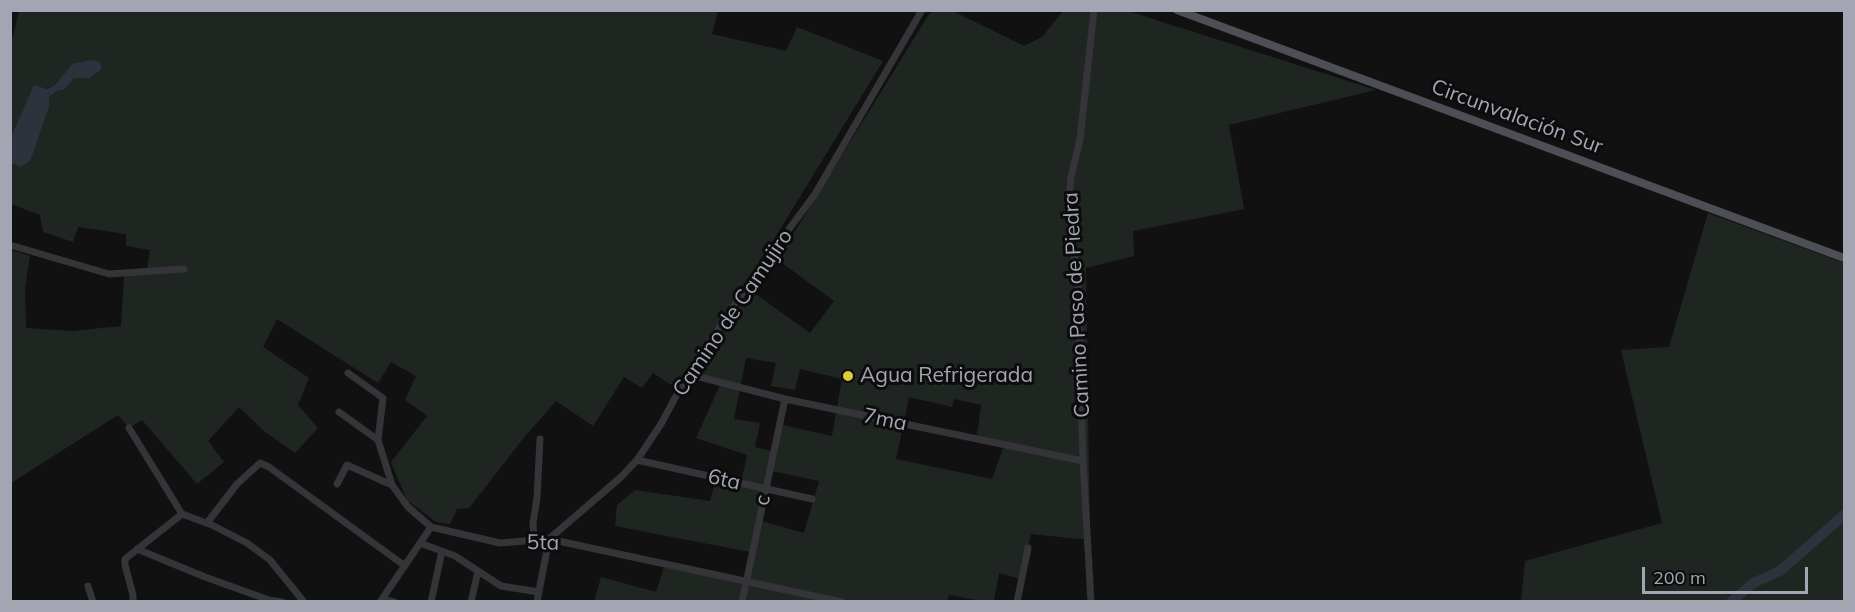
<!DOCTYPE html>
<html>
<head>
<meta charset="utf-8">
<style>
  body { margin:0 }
  #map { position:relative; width:1855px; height:612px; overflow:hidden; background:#111112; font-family:Mulish,sans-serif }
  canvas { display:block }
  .frame { position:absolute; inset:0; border:12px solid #a3a5b2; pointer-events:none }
  .scale { position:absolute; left:1642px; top:567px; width:166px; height:27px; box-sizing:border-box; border:3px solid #a3a5b2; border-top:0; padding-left:8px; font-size:18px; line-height:21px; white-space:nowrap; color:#a3a5b2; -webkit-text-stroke:4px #0c0c0d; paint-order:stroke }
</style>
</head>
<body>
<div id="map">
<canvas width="1855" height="612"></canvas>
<div class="frame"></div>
<div class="scale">200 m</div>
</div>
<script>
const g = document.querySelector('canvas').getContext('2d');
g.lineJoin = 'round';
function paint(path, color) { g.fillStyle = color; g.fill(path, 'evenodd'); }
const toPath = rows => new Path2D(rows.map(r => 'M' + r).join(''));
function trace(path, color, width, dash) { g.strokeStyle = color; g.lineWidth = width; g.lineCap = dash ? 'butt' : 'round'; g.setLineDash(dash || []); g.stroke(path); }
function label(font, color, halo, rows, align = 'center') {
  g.font = font + ' Mulish,sans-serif'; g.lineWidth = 6; g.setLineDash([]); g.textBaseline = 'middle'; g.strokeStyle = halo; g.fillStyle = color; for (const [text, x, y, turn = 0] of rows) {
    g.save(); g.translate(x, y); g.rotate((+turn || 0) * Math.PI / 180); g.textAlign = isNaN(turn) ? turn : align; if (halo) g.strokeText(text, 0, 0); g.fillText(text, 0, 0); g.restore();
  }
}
paint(toPath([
  [19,11,718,11,712,34,786,51,797,27,883,61,768,249,676,388,653,373,642,388,624,377,593,426,556,401,522,440,469,508,457,509,450,524,436,522,407,500,391,462,427,416,405,400,416,376,391,362,378,383,277,319,263,347,309,378,298,405,318,428,295,453,264,431,239,407,208,441,224,462,197,484,142,420,129,428,118,415,11,483,11,250,30,256,25,288,26,328,72,331,121,326,124,276,147,270,150,250,126,246,126,234,78,227,73,242,43,232,40,215,11,204,11,163,21,167,29,162,33,154,49,107,49,97,57,91,64,90,74,78,90,78,100,72,102,67,72,64,55,85,46,89,34,86,11,137,11,44],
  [931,11,953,11,1024,46,1042,37,1063,11,1128,11,1376,90,1229,125,1244,209,1133,231,1134,256,1086,268,1090,540,1031,534,1020,579,999,573,994,601,982,601,949,595,947,601,849,602,817,595,815,602,594,602,601,577,656,592,664,567,686,569,745,583,750,552,615,526,617,505,635,490,710,501,715,483,740,488,747,455,696,438,720,385,689,376,751,290,779,257],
  [778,260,834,301,810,333,753,292],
  [746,358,776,363,771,386,795,390,800,369,842,379,832,436,782,425,775,452,755,447,760,423,734,419],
  [909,397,952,407,954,399,981,405,977,435,1005,442,992,479,896,459],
  [772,471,819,481,804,533,761,521],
  [1708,213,1844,263,1844,601,1521,601,1525,561,1662,523,1621,350,1669,347]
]), '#1f2622');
paint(toPath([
  [91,60,99,61,102,67,100,71,90,78,74,78,64,90,57,91,49,97,49,107,33,154,29,162,21,167,11,163,11,137,34,85,47,89,55,85,72,64]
]), '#2d333c');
trace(toPath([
  [1731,602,1753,583,1780,571,1844,515]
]), '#2d333c', 10);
trace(toPath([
  [10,245,109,274,184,269],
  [348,373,383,398,378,440,392,485,408,507,431,527,500,543,549,539,842,602],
  [688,374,785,399,1083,461],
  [339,412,378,440],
  [129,428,182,514,212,525,247,543,270,560,304,602],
  [637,460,812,499],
  [337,484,347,465,392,485],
  [207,523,237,484,260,463,269,467,405,566],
  [534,542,533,523,537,498,540,439],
  [420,543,455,556,501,586,539,592],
  [137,549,205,577,269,600,282,602],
  [88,586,93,602],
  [382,599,394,602],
  [133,602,133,595,125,565,125,559,182,514],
  [380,602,431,527],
  [431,602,442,551],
  [471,602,478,571],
  [537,602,549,539,621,477,637,460,661,424,688,374,750,282,815,194,922,10],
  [742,602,785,399],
  [1017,602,1028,548],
  [1091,602,1083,461,1078,283,1068,212,1071,177,1080,139,1094,10]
]), '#343439', 7);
trace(toPath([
  [1177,10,1844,258]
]), '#4e4f56', 8);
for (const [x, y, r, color] of [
  [848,376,6,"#e2ca39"]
]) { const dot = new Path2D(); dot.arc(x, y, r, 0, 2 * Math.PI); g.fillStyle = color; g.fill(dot); trace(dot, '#0c0c0d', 2); }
label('21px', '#a3a5b2', '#0c0c0d', [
  ["Circunvalación Sur",1517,117,20],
  ["Camino Paso de Piedra",1077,305,-93],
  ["Camino de Camujiro",733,313,-56],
  ["7ma",885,420,12],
  ["6ta",724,480,13],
  ["c",763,500,-78],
  ["5ta",543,543,1]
]);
label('21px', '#a3a5b2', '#0c0c0d', [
  ["Agua Refrigerada",860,376]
], 'left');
</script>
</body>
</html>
